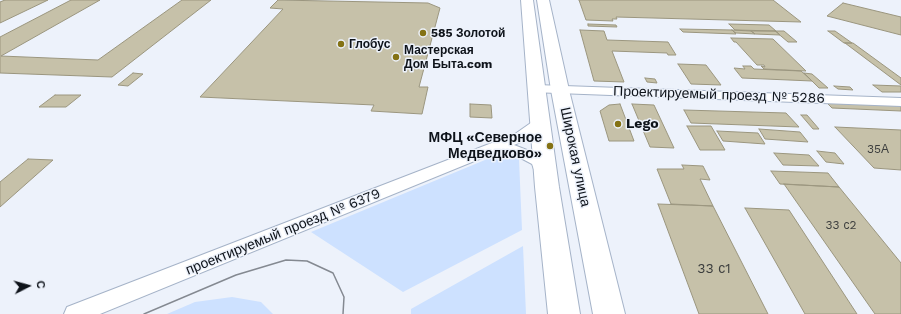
<!DOCTYPE html>
<html>
<head>
<meta charset="utf-8">
<style>
  body { margin:0 }
  #map { position:relative; width:901px; height:314px; overflow:hidden; background:#edf2fb; font-family:"Work Sans",sans-serif }
  canvas { display:block }
  .north { position:absolute; left:8px; top:266px; width:40px; height:40px; -webkit-text-stroke:3px #edf2fb; paint-order:stroke; rotate:84deg; font-size:11px; font-weight:700; line-height:16px; text-align:center; color:#0e131a }
  .north::after { content:''; display:block; margin:auto; width:14px; height:18px; background:#0e131a; clip-path:polygon(50% 0,100% 100%,50% 72%,0 100%) }
</style>
</head>
<body>
<div id="map">
<canvas width="901" height="314"></canvas>
<div class="north">С</div>
</div>
<script>
const g = document.querySelector('canvas').getContext('2d');
g.lineJoin = 'round';
function paint(path, color) { g.fillStyle = color; g.fill(path, 'evenodd'); }
const toPath = rows => new Path2D(rows.map(r => 'M' + r).join(''));
function trace(path, color, width, dash) { g.strokeStyle = color; g.lineWidth = width; g.lineCap = dash ? 'butt' : 'round'; g.setLineDash(dash || []); g.stroke(path); }
function label(font, color, halo, rows, align = 'center') {
  g.font = font + ' "Work Sans",sans-serif'; g.lineWidth = 3; g.setLineDash([]); g.textBaseline = 'middle'; g.strokeStyle = halo; g.fillStyle = color; for (const [text, x, y, turn = 0] of rows) {
    g.save(); g.translate(x, y); g.rotate((+turn || 0) * Math.PI / 180); g.textAlign = isNaN(turn) ? turn : align; if (halo) g.strokeText(text, 0, 0); g.fillText(text, 0, 0); g.restore();
  }
}
paint(toPath([
  [509,154,519,159,522,230,403,292,311,232,497,155],
  [523,246,526,314,411,314,411,309],
  [232,297,261,302,273,314,167,314,195,302]
]), '#cde1ff');
const building = toPath([
  [5,0,48,0,0,23,0,2,5,0],
  [71,0,100,0,1,56,98,60,182,0,211,0,112,77,0,73,0,37,71,0],
  [278,0,428,3,440,8,419,87,428,87,422,114,371,111,374,105,200,97,283,9,270,8,278,0],
  [579,0,773,0,801,22,616,17,617,19,612,19,613,21,586,20,579,0],
  [843,3,901,17,901,35,827,16,843,3],
  [588,24,616,25,617,27,588,26,588,24],
  [729,24,769,25,776,31,735,30,729,24],
  [680,29,732,30,736,34,683,32,680,29],
  [580,30,604,31,607,40,668,42,676,55,668,55,667,53,612,51,624,82,594,81,580,30],
  [732,30,751,31,755,34,736,33,732,30],
  [751,31,776,31,780,35,755,34,751,31],
  [775,31,784,31,797,42,788,42,775,31],
  [828,31,835,31,852,43,844,43,828,31],
  [731,38,773,39,806,71,764,69,761,66,765,67,764,65,757,65,736,42,734,42,731,38],
  [845,43,853,43,901,78,901,85,845,43],
  [678,64,706,65,721,85,691,84,678,64],
  [743,66,751,66,754,69,801,71,812,81,742,78,734,68,745,69,743,66],
  [133,73,143,74,128,86,118,85,133,73],
  [804,73,812,74,828,88,819,88,804,73],
  [645,78,655,79,657,83,647,82,645,78],
  [873,85,901,86,901,92,882,92,873,85],
  [834,86,850,87,853,90,838,89,834,86],
  [55,95,81,95,66,107,39,107,55,95],
  [825,101,901,104,901,111,832,108,825,101],
  [470,104,491,105,492,118,470,117,470,104],
  [620,104,634,141,609,141,600,111,609,105,620,104],
  [632,104,654,105,674,148,650,147,632,104],
  [684,110,786,113,799,127,691,123,684,110],
  [801,115,807,115,819,129,813,129,801,115],
  [687,126,711,126,725,150,700,150,687,126],
  [835,127,901,130,901,170,874,168,835,127],
  [759,129,800,132,808,142,765,139,759,129],
  [717,131,758,133,765,144,723,141,717,131],
  [817,151,835,153,844,164,826,162,817,151],
  [774,153,809,155,819,166,783,165,774,153],
  [28,159,53,160,0,207,0,182,28,159],
  [682,165,703,166,710,180,700,179,713,206,671,204,657,169,684,169,682,165],
  [771,171,828,173,839,187,780,184,771,171],
  [784,184,839,187,901,263,901,314,875,314,784,184],
  [658,204,713,206,768,314,699,314,658,204],
  [745,208,789,210,857,314,805,314,745,208]
]);
paint(building, '#c6c1a9');
trace(building, '#9b967f', 1);
const minor = toPath([
  [536,85,901,98,901,106,531,92,529,89,531,86,536,85],
  [540,119,545,120,547,123,545,126,525,140,514,145,545,157,552,176,550,180,544,181,538,180,532,164,515,155,508,153,494,153,100,314,64,314,67,307,515,134,535,120,540,119]
]);
const secondary = toPath([
  [521,0,533,0,559,187,580,314,548,314,535,187,521,0],
  [537,0,549,0,569,90,625,314,593,314,551,90,537,0]
]);
trace(minor, '#a5b3c8', 2);
trace(secondary, '#a5b3c8', 2);
paint(minor, '#fff');
paint(secondary, '#fff');
trace(toPath([
  [144,314,236,275,286,260,307,261,333,273,344,297,343,314]
]), '#848991', 1.5);
for (const [x, y, r, color] of [
  [423,33,4,"#847214"],
  [341,44,4,"#847214"],
  [396,57,4,"#847214"],
  [618,124,4,"#847214"],
  [550,146,4,"#847214"]
]) { const dot = new Path2D(); dot.arc(x, y, r, 0, 2 * Math.PI); g.fillStyle = color; g.fill(dot); trace(dot, '#edf2fb', 1.5); }
label('bold 12px', '#0e131a', '#edf2fb', [
  ["585 Золотой",431,33],
  ["Глобус",349,44],
  ["Мастерская",404,50],
  ["Дом Быта.com",404,64]
], 'left');
label('12px', '#3c3e3e', null, [
  ["35А",878,149],
  ["33 с2",841,225]
]);
label('14px', '#0e131a', '#edf2fb', [
  ["Проектируемый проезд № 5286",719,95,2],
  ["Широкая улица",575,157,78],
  ["проектируемый проезд № 6379",283,232,-22]
]);
label('bold 14px', '#0e131a', '#edf2fb', [
  ["Lego",626,124],
  ["МФЦ «Северное",542,138,"right"],
  ["Медведково»",542,154,"right"]
], 'left');
label('14px', '#3c3e3e', null, [
  ["33 с1",714,269]
]);
</script>
</body>
</html>
